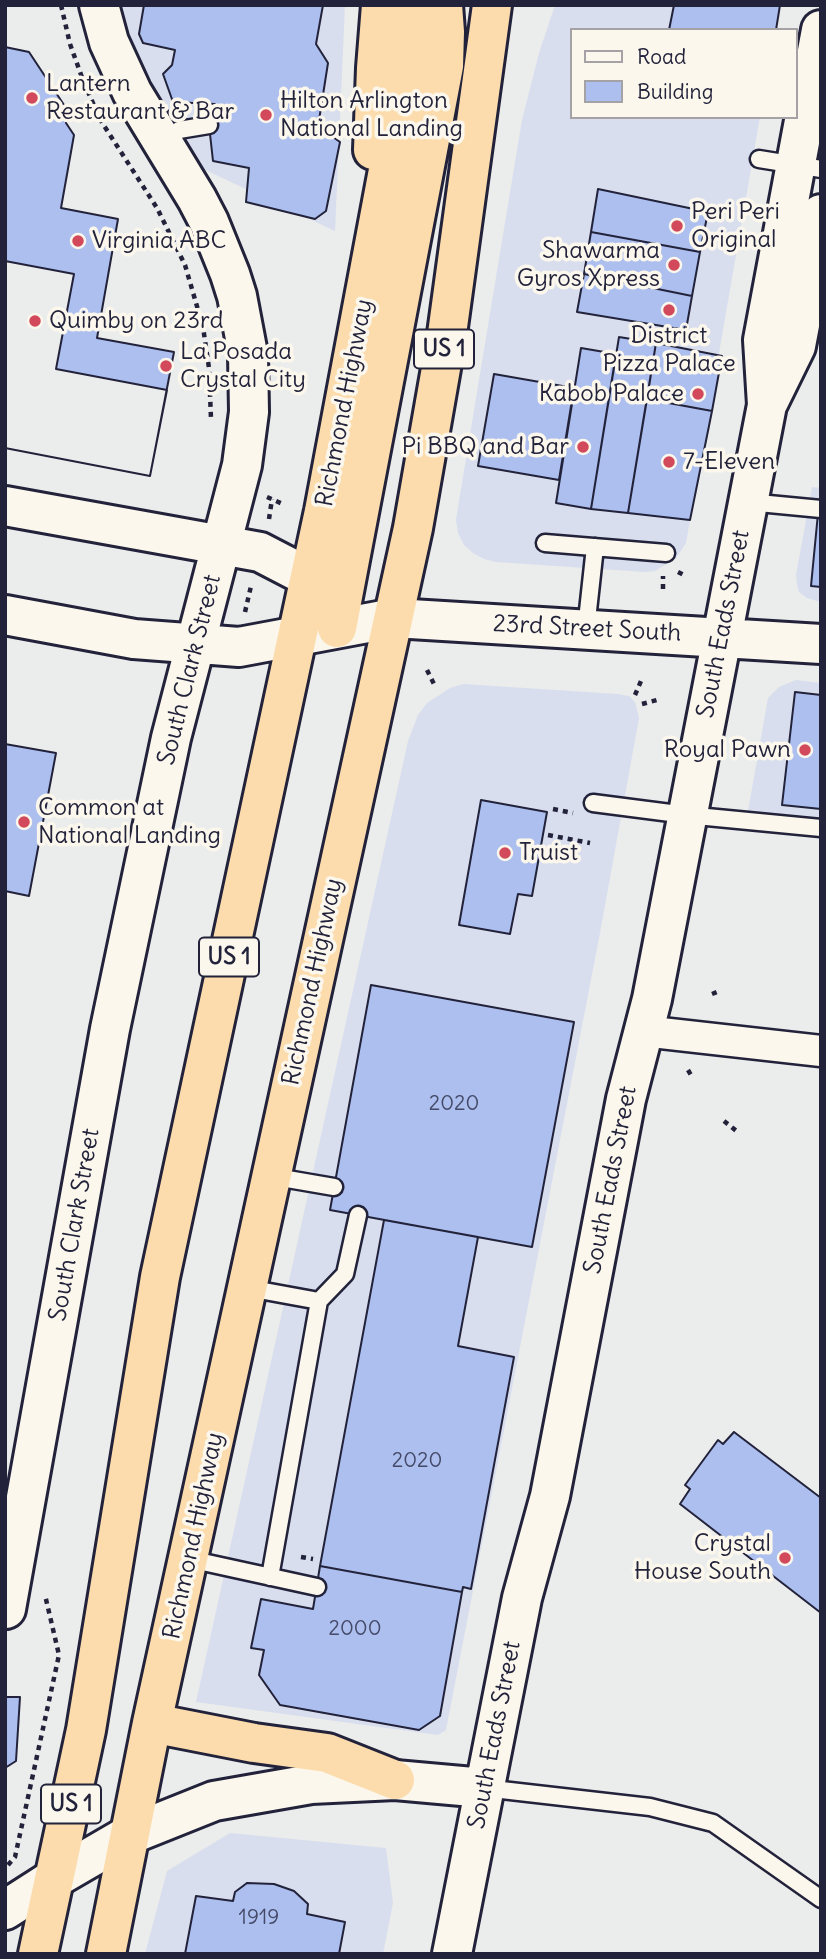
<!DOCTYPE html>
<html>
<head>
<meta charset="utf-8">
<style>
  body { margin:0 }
  #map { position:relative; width:826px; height:1959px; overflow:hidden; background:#ebecec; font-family:Delius,sans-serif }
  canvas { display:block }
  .frame { position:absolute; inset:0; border:7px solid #22223b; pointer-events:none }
  .legend { position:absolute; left:570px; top:28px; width:228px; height:91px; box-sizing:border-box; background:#fbf7ec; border:2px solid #a4a2a5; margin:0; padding:9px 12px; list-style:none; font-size:21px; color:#22223b }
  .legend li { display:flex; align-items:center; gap:14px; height:35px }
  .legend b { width:35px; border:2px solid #a4a2a5 }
</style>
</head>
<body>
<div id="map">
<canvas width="826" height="1959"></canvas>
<div class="frame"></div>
<ul class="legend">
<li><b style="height:9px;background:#fbf7ec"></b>Road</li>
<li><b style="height:19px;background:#acbfee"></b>Building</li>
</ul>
</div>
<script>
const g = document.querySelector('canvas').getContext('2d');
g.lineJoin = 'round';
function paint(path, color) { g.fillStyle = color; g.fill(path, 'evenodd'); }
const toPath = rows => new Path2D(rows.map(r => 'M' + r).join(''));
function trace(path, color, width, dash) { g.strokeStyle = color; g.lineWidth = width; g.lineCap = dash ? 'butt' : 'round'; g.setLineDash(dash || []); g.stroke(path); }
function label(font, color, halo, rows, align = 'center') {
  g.font = font + ' Delius,sans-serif'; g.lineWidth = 7; g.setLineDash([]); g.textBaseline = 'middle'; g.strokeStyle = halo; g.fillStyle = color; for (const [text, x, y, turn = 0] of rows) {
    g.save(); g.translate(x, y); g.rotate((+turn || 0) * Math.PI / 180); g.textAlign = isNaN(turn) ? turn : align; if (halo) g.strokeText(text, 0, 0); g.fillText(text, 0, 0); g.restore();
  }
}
paint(toPath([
  [110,5,345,5,335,231,182,159],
  [555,5,779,5,775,30,572,30,572,117,760,117,686,543,676,558,655,571,645,572,496,562,484,559,473,553,464,545,458,533,456,520,458,507,522,120,539,53],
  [812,487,821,488,821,602,807,598,799,592,797,584,796,575],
  [796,680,821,683,821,821,748,811,768,698,779,687],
  [463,684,618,694,629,696,635,702,639,718,600,933,446,1730,438,1735,196,1702,408,741,418,715,427,703,450,688],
  [230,1833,386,1848,393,1903,383,1954,145,1954,167,1871]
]), '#d8deed');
const building = toPath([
  [144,5,323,5,316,44,328,63,317,133,333,137,340,142,326,211,315,219,246,202,249,168,213,161,209,125,215,104,173,102,163,74,172,65,175,50,143,43,139,34,144,5],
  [674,5,780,5,776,30,669,30,674,5],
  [5,47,29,52,68,111,66,123,74,135,61,208,118,219,97,338,174,352,150,476,5,448,5,47],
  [598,189,708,212,700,252,591,232,598,189],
  [591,232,700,252,692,296,584,274,591,232],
  [5,261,74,274,56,369,167,390,150,476,5,448,5,261],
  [584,274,692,296,686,330,577,312,584,274],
  [619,337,656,343,628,513,591,509,619,337],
  [656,343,722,356,712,411,647,399,656,343],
  [581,348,616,354,591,509,556,503,581,348],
  [494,374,574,388,559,480,478,466,494,374],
  [647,399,712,411,690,520,628,513,647,399],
  [819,503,821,504,821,587,811,586,819,503],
  [795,692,821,695,821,809,782,805,795,692],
  [5,744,56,753,29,896,5,891,5,744],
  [481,800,547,812,532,896,518,894,510,934,459,925,481,800],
  [371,985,574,1022,532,1247,330,1210,371,985],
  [384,1220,478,1237,458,1346,514,1357,471,1589,463,1587,462,1592,320,1566,384,1220],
  [734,1432,821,1498,821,1613,680,1504,690,1489,685,1485,718,1440,723,1444,734,1432],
  [320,1566,462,1592,440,1716,419,1730,280,1705,259,1675,264,1650,251,1648,261,1599,313,1609,320,1566],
  [5,1697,20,1697,16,1761,5,1768,5,1697],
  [247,1883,274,1884,294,1891,308,1904,307,1914,345,1922,339,1954,185,1954,196,1896,233,1901,235,1892,247,1883]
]);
paint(building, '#acbfee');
trace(building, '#22223b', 2);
const lane = toPath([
  [163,144,179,130,209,125],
  [759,159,821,169],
  [748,502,821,509],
  [545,543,666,553],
  [586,629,595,547],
  [593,803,686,815,821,828],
  [270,1176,334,1187],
  [248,1288,319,1301],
  [189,1559,317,1587],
  [270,1577,319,1301,345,1274,358,1215],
  [484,1788,650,1807,713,1823,821,1899]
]);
const street = toPath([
  [643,1031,821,1051]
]);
const secondary = toPath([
  [768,403,796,346,821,214],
  [5,506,260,552,339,593],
  [5,615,134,639,239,647,394,618,821,644],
  [6,1609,110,1029,171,738,242,465,249,412,248,354,237,296,230,274,209,222,197,199,132,92,109,42,99,5],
  [5,1910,55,1878,129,1835,214,1801,311,1784,395,1780,484,1788],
  [452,1954,522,1598,550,1496,626,1099,652,999,767,405,763,340,821,30]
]);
const highway = toPath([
  [373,150,376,68,381,5],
  [337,628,444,66,445,32,443,5],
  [152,1723,254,1743,327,1753,395,1780],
  [38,1954,86,1730,160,1277,324,511,419,5],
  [106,1954,152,1723,413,528,447,334,492,5]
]);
trace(lane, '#22223b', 21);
trace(street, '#22223b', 35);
trace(secondary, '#22223b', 44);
trace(highway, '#22223b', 44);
trace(toPath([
  [61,5,70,44,84,83,101,121,157,208,185,265,203,327,209,368,211,419],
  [267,497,285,505],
  [269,519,272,499],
  [678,572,686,576],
  [663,589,663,576],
  [245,612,251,586],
  [427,670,434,684],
  [635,695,641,681],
  [642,704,657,700],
  [553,809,573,813],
  [548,835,590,843],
  [712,994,717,992],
  [688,1070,691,1075],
  [724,1121,739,1133],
  [301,1557,313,1559],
  [8,1865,15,1857,59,1655,45,1595]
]), '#22223b', 4.5, [5, 5]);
trace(lane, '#fbf7ec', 16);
trace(street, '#fbf7ec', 30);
trace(secondary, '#fbf7ec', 38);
trace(highway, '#fcdcac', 38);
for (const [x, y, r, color] of [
  [32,98,7,"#d1495b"],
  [266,115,7,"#d1495b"],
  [677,226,7,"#d1495b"],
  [78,241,7,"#d1495b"],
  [674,265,7,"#d1495b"],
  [669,310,7,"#d1495b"],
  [35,321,7,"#d1495b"],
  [166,366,7,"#d1495b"],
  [698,394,7,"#d1495b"],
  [583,447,7,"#d1495b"],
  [669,462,7,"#d1495b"],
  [805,750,7,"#d1495b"],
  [24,822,7,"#d1495b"],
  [505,853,7,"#d1495b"],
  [785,1558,7,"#d1495b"]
]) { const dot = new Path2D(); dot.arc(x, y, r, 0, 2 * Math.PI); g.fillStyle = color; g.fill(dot); trace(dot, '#fbf7ec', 2.5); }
label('21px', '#444968', null, [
  ["2020",454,1104],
  ["2020",417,1461],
  ["2000",355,1629],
  ["1919",259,1918]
]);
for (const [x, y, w] of [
  [444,349,60],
  [229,957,60],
  [71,1804,60]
]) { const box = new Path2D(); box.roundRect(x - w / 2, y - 19.5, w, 39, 5); g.fillStyle = '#fbf7ec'; g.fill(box); trace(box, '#22223b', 2); }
label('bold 23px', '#22223b', null, [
  ["US 1",444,349],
  ["US 1",229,957],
  ["US 1",71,1804]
]);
label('24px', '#22223b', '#fbf7ec', [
  ["Lantern",46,84],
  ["Restaurant & Bar",46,112],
  ["Hilton Arlington",280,101],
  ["National Landing",280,129],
  ["Peri Peri",691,212],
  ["Original",691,240],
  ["Virginia ABC",92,241],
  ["Shawarma",660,251,"right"],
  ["Gyros Xpress",660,279,"right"],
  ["Quimby on 23rd",49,321],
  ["District",669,336,"center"],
  ["Pizza Palace",669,364,"center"],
  ["La Posada",180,352],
  ["Crystal City",180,380],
  ["Kabob Palace",684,394,"right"],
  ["Pi BBQ and Bar",569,447,"right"],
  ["7-Eleven",683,462],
  ["Royal Pawn",791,750,"right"],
  ["Common at",38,808],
  ["National Landing",38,836],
  ["Truist",519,853],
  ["Crystal",771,1544,"right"],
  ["House South",771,1572,"right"]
], 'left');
label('24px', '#22223b', '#fbf7ec', [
  ["Richmond Highway",345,403,-79],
  ["South Eads Street",724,624,-79],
  ["23rd Street South",587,629,3],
  ["South Clark Street",190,670,-76],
  ["Richmond Highway",313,982,-78],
  ["South Eads Street",611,1180,-79],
  ["South Clark Street",75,1225,-80],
  ["Richmond Highway",194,1536,-78],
  ["South Eads Street",495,1735,-79]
]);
</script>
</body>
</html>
